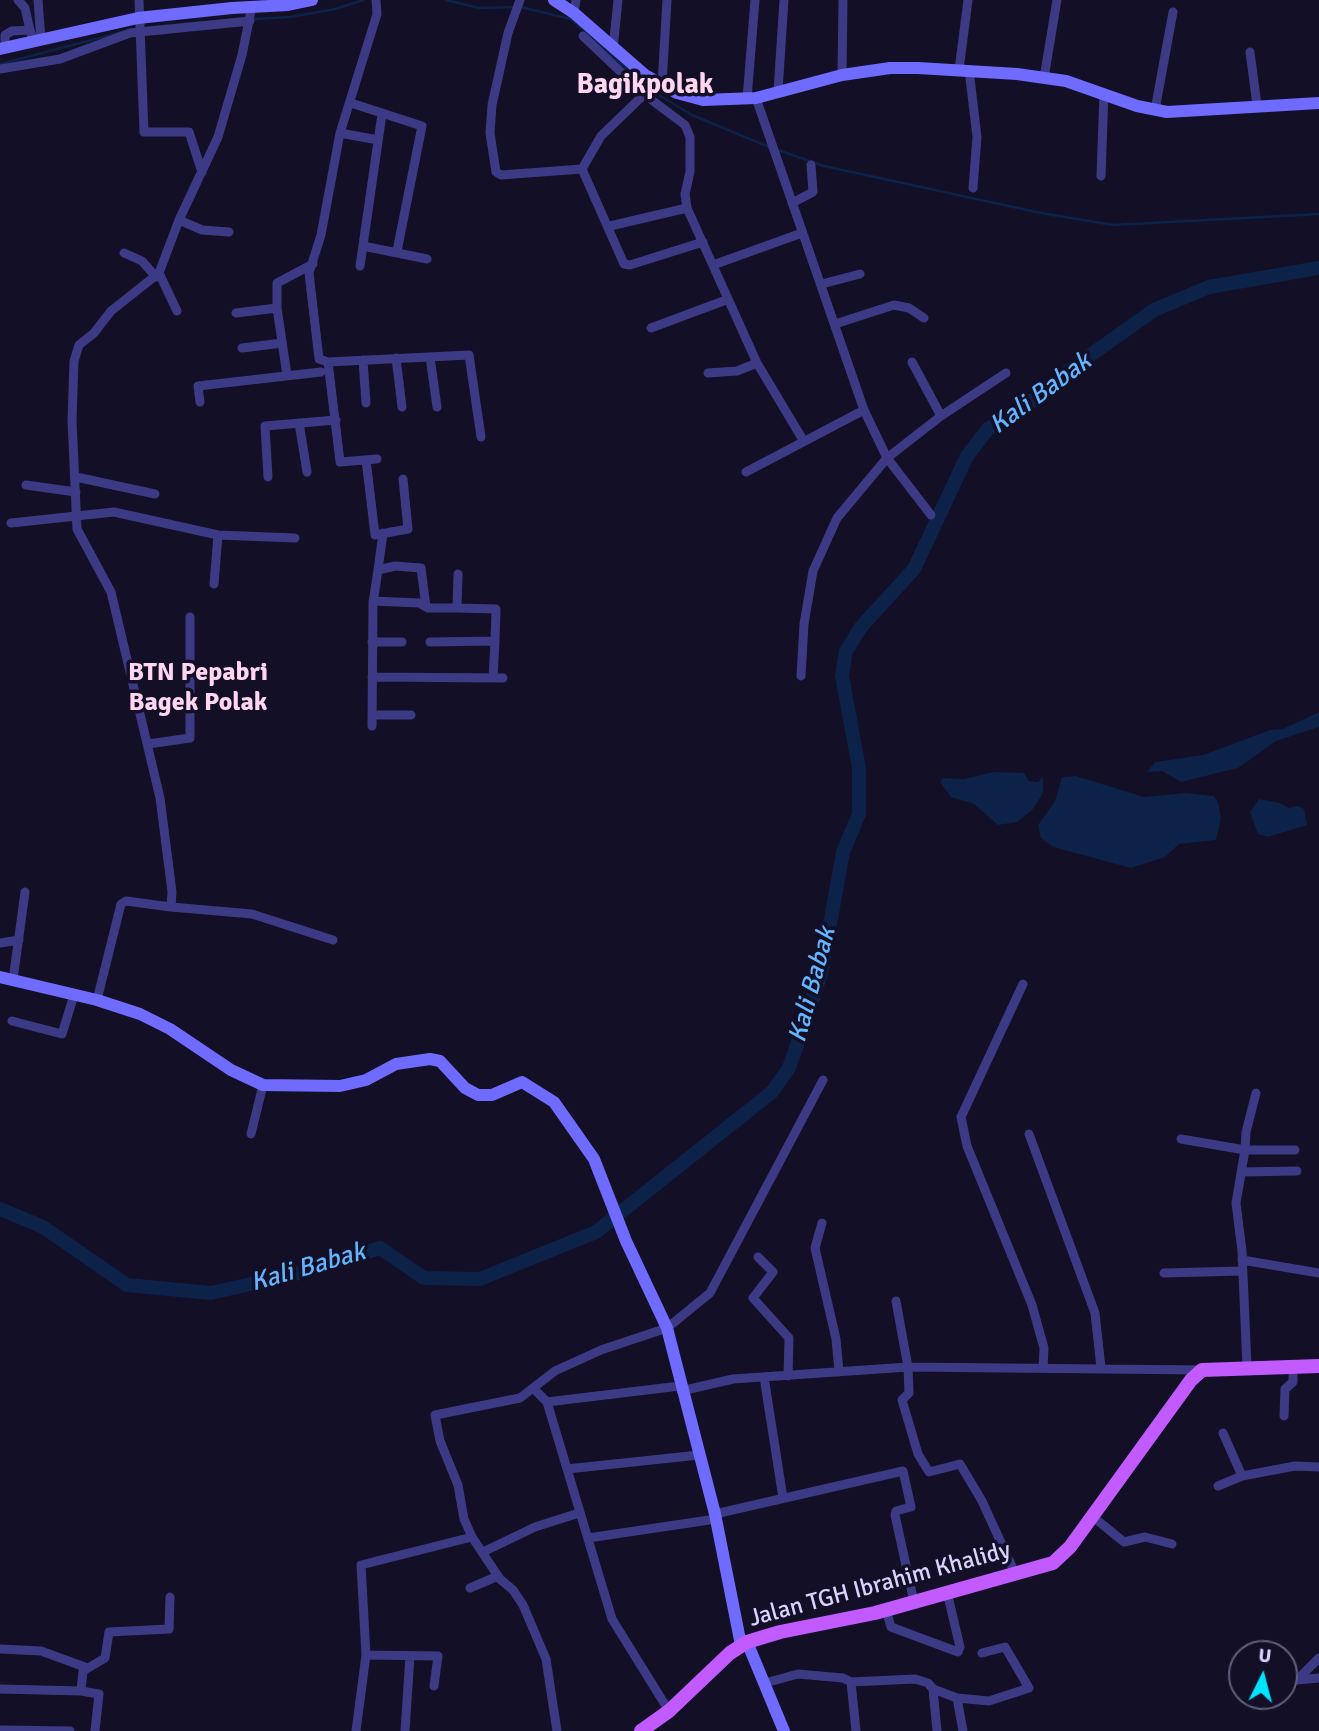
<!DOCTYPE html>
<html>
<head>
<meta charset="utf-8">
<style>
  body { margin:0 }
  #map { position:relative; width:1319px; height:1731px; overflow:hidden; background:#130f26; font-family:Signika,sans-serif }
  canvas { display:block }
  .north { position:absolute; left:1228px; top:1640px; width:70px; height:70px; box-sizing:border-box; background:#130f26; border:2px solid #625e7d; border-radius:50%; rotate:6deg; font-size:19px; font-weight:700; line-height:28px; text-align:center; color:#d9d4ff }
  .north::after { content:''; display:block; margin:auto; width:24px; height:32px; background:#00e5ff; clip-path:polygon(50% 0,100% 100%,50% 72%,0 100%) }
</style>
</head>
<body>
<div id="map">
<canvas width="1319" height="1731"></canvas>
<div class="north">U</div>
</div>
<script>
const g = document.querySelector('canvas').getContext('2d');
g.lineJoin = 'round';
function paint(path, color) { g.fillStyle = color; g.fill(path, 'evenodd'); }
const toPath = rows => new Path2D(rows.map(r => 'M' + r).join(''));
function trace(path, color, width, dash) { g.strokeStyle = color; g.lineWidth = width; g.lineCap = dash ? 'butt' : 'round'; g.setLineDash(dash || []); g.stroke(path); }
function label(font, color, halo, rows, align = 'center') {
  g.font = font + ' Signika,sans-serif'; g.lineWidth = 7; g.setLineDash([]); g.textBaseline = 'middle'; g.strokeStyle = halo; g.fillStyle = color; for (const [text, x, y, turn = 0] of rows) {
    g.save(); g.translate(x, y); g.rotate((+turn || 0) * Math.PI / 180); g.textAlign = isNaN(turn) ? turn : align; if (halo) g.strokeText(text, 0, 0); g.fillText(text, 0, 0); g.restore();
  }
}
paint(toPath([
  [1319,712,1319,727,1276,741,1238,768,1181,782,1162,771,1147,772,1155,762,1203,755,1270,730,1283,729],
  [994,772,1024,773,1029,781,1038,782,1043,776,1043,793,1033,809,1017,822,998,825,974,804,951,797,940,782,943,778,964,779],
  [1076,776,1144,797,1186,793,1214,796,1218,802,1221,818,1216,840,1179,844,1165,857,1131,868,1053,847,1041,838,1038,825,1055,801,1062,777],
  [1259,799,1280,803,1289,808,1298,806,1304,809,1307,825,1268,837,1258,834,1250,812]
]), '#0c2248');
trace(toPath([
  [446,0,479,8,514,7],
  [520,7,571,19,647,87],
  [254,19,290,17,335,9,363,0],
  [142,28,201,22],
  [0,64,122,32],
  [652,91,692,115,769,147],
  [778,150,824,166,1041,213,1113,225,1319,214]
]), '#0c2248', 2.5);
trace(toPath([
  [0,1209,43,1227,127,1285,211,1293,299,1273,380,1248,424,1278,480,1279,596,1232,772,1092,789,1068,821,974,843,852,859,814,859,768,842,676,846,651,861,627,914,569,967,456,988,429,1018,413,1068,371,1154,310,1209,287,1319,268]
]), '#0c2248', 14);
trace(toPath([
  [18,0,25,8,30,30],
  [38,0,41,40],
  [139,0,144,132,189,132,202,172],
  [376,0,377,14,340,133,321,235,309,273,319,359,328,362,469,355,481,437],
  [520,0,508,33,492,105,490,133,496,172,501,175,582,169],
  [574,13,576,0],
  [583,36,645,95,685,125,690,137,690,172,685,194,687,208,757,363,803,440],
  [5,48,5,35,12,31,30,30,34,42],
  [613,49,618,0],
  [1250,52,1257,105],
  [0,69,60,59,130,33,250,21],
  [959,70,968,0],
  [969,70,977,137,973,188],
  [842,75,843,0],
  [1044,78,1057,0],
  [657,82,601,136,582,169,624,264,630,265,703,242],
  [662,84,667,0],
  [778,91,784,0],
  [756,98,864,410,887,458,931,515],
  [747,99,755,0],
  [351,103,422,126,397,251],
  [1155,110,1173,12],
  [340,133,378,140],
  [1101,176,1104,93],
  [792,203,813,192,811,165],
  [179,220,202,230,229,232],
  [610,226,687,208],
  [363,246,427,259],
  [124,253,142,261,156,277],
  [713,265,802,233],
  [360,266,382,114],
  [159,273,177,311],
  [822,284,860,274],
  [236,313,277,308],
  [835,324,894,305,909,308,924,318],
  [651,328,726,300],
  [242,348,282,343],
  [430,357,437,407],
  [396,358,402,407],
  [363,360,366,403],
  [328,362,340,462,377,459],
  [912,362,941,416],
  [708,373,737,371,757,363],
  [287,375,277,308,277,283,313,264],
  [200,402,198,386,321,372],
  [299,423,307,472],
  [366,460,375,535,408,529,403,479],
  [746,472,864,410],
  [76,477,155,494],
  [268,477,265,426,336,420],
  [26,485,76,492],
  [11,523,114,512,218,535,295,538],
  [383,533,378,570,395,566,421,568,426,607],
  [214,584,218,535],
  [373,601,419,603,428,608,457,608,458,574],
  [372,642,402,642],
  [430,642,495,641,496,609,457,608],
  [801,676,804,624,813,571,837,518,887,458,941,416,1006,373],
  [372,677,503,678],
  [493,678,495,641],
  [372,715,411,715],
  [372,726,373,603,378,570],
  [148,744,190,738,190,617],
  [171,907,252,914,333,940],
  [0,943,19,940],
  [13,980,25,892],
  [1023,984,961,1117,967,1146,1032,1305,1044,1348,1043,1368],
  [97,1000,121,904,126,901,171,907,172,892,160,798,111,592,77,529,72,420,74,361,79,345,94,333,111,311,159,273,179,220,218,137,242,55,252,6],
  [12,1021,62,1034,74,995],
  [1256,1093,1246,1132,1245,1150,1295,1150],
  [251,1134,263,1085],
  [1029,1134,1095,1313,1101,1368],
  [1181,1139,1245,1150,1236,1203,1242,1251,1247,1367],
  [1241,1172,1297,1171],
  [822,1223,815,1248,836,1339,839,1372],
  [758,1257,773,1272,753,1298,789,1338,788,1376],
  [1242,1260,1319,1273],
  [1164,1273,1242,1271],
  [896,1301,908,1367,909,1393,902,1400,918,1454,929,1472,960,1464,982,1501,1015,1573],
  [764,1377,783,1498],
  [534,1389,547,1402,612,1619,669,1711],
  [681,1391,733,1379,908,1367,1202,1370],
  [547,1402,680,1386],
  [1284,1416,1285,1389,1293,1382,1293,1367],
  [1223,1433,1242,1476,1295,1466,1319,1467],
  [567,1469,699,1455],
  [1218,1486,1242,1476],
  [715,1514,903,1471,911,1507,896,1511,895,1515,914,1602],
  [1092,1516,1124,1542,1145,1537,1172,1544],
  [472,1537,464,1519,458,1485,440,1441,435,1415,520,1398,555,1371,601,1350,667,1328,710,1293,823,1080],
  [588,1538,716,1519],
  [483,1552,535,1527,579,1513],
  [470,1588,498,1576],
  [886,1610,891,1627,958,1652,960,1647,947,1592],
  [0,1649,41,1651,85,1667],
  [366,1655,438,1656,434,1686],
  [1319,1658,1297,1680,1319,1678],
  [765,1683,798,1674,843,1678,851,1682],
  [0,1689,81,1691],
  [933,1689,957,1698,963,1731],
  [957,1698,989,1701,1029,1688,1005,1647,982,1653],
  [0,1730,70,1731],
  [95,1731,99,1694,81,1691,83,1671,105,1658,109,1632,169,1629,170,1597],
  [356,1731,366,1655,361,1565,472,1537,500,1579,513,1590,523,1605,546,1659,557,1731],
  [405,1731,410,1656],
  [856,1731,851,1682,915,1679,928,1683,933,1689,937,1731]
]), '#3d3a85', 9);
trace(toPath([
  [554,0,574,13,645,75,677,93,703,100,756,98,842,75,890,68,918,68,1017,74,1066,81,1137,106,1167,112,1319,103],
  [0,49,138,18,232,8,288,5,312,0],
  [0,977,97,1000,140,1014,170,1029,231,1070,263,1085,340,1086,366,1080,396,1064,430,1059,440,1061,465,1088,478,1095,492,1095,522,1082,554,1102,594,1159,626,1241,667,1328,715,1514,741,1645],
  [747,1642,784,1731]
]), '#6f6bff', 12);
trace(toPath([
  [641,1731,669,1711,730,1653,747,1642,780,1632,875,1613,1053,1563,1070,1547,1191,1380,1202,1370,1319,1366]
]), '#c25bff', 14);
label('24px', '#d9d4ff', '#130f26', [
  ["Jalan TGH Ibrahim Khalidy",880,1585,-15]
]);
label('italic 26px', '#62b6ff', '#130f26', [
  ["Kali Babak",1041,394,-36],
  ["Kali Babak",813,985,-75],
  ["Kali Babak",308,1268,-16]
]);
label('bold 26px', '#ffd6f0', '#130f26', [
  ["BTN Pepabri",198,673],
  ["Bagek Polak",198,703]
]);
label('bold 28px', '#ffd6f0', '#130f26', [
  ["Bagikpolak",645,86]
]);
</script>
</body>
</html>
